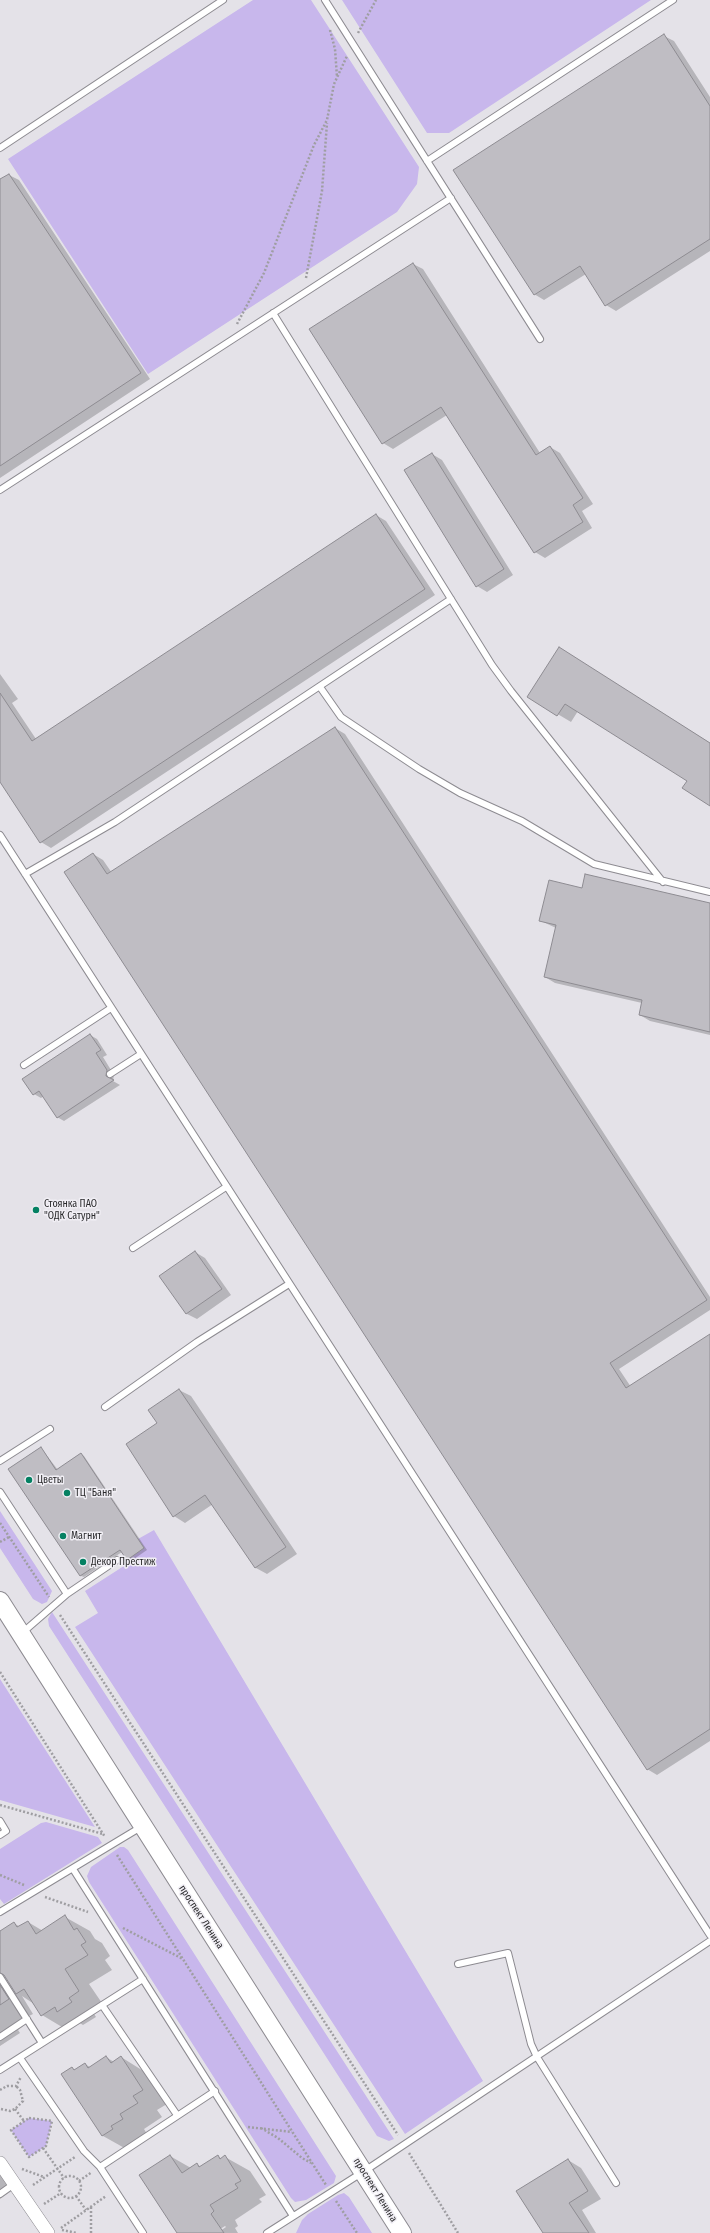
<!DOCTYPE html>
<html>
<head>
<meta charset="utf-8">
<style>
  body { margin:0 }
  canvas { display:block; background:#e4e2e8 }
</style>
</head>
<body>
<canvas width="710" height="2233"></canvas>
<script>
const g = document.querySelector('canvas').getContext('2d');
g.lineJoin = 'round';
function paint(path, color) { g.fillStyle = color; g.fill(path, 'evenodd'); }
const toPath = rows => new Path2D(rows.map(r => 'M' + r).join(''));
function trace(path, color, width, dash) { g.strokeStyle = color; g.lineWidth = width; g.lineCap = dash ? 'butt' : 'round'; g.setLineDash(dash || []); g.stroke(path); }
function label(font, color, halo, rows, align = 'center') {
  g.font = font + ' "Fira Sans Condensed",sans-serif'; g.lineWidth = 3; g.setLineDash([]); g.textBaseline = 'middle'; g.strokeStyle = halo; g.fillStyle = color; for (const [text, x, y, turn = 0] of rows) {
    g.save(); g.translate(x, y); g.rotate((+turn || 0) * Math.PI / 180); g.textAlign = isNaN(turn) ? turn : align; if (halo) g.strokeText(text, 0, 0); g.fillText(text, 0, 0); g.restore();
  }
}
paint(toPath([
  [253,0,311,0,419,167,417,184,397,212,148,374,8,159],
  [342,0,651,0,449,133,427,133],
  [0,1511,52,1591,47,1602,42,1604,33,1599,0,1548],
  [154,1530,483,2081,405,2134,75,1627,98,1613,85,1591,127,1564,127,1560,144,1548,138,1539],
  [52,1612,394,2139,389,2141,377,2136,49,1626,48,1619],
  [0,1679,95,1827,0,1800],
  [46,1822,98,1837,102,1843,4,1904,0,1899,0,1849,41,1823],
  [120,1847,124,1847,128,1850,336,2176,334,2183,306,2200,295,2202,291,2198,89,1882,87,1876,91,1867],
  [29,2118,52,2121,46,2146,29,2157,11,2130],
  [344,2193,349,2197,372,2233,296,2233,302,2220,308,2214,338,2195]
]), '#c8b7ec');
paint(toPath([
  [664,36,674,41,710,97,710,251,616,311,606,305,586,274,544,300,534,294],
  [9,175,19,180,150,379,0,478,0,181],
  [413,264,423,269,540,453,550,447,560,453,593,504,582,511,592,528,545,558,535,552,447,415,393,449,383,443],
  [432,454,442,460,513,575,487,592,477,586],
  [376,515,386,521,435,595,51,848,41,842,0,780,0,674,18,699,12,703,36,739],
  [572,656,710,743,710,805,688,781,578,711,571,722,529,697],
  [335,728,345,734,710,1297,710,1310,619,1369,631,1387,710,1335,710,1741,657,1775,647,1769,93,854,103,860,112,873],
  [583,889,710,904,710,1035,650,1021,640,1015,642,1003,555,983,545,977,556,928,541,921],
  [90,1035,97,1039,107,1055,103,1057,114,1075,113,1081,120,1085,64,1121,57,1117,44,1096,41,1098,34,1094],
  [195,1252,205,1258,231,1295,197,1319,187,1314,160,1276],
  [179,1390,191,1396,297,1554,267,1574,256,1568,213,1504,185,1523,174,1516,159,1424],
  [41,1448,58,1470,81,1454,84,1456,147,1550,131,1561,122,1552,84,1577,81,1576,10,1469],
  [65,1917,90,1931,95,1939,102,1943,110,1956,105,1960,112,1970,89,1984,104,2006,93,2012,96,2017,83,2025,78,2022,67,2030,42,2015,34,2004,22,1996,33,2014,27,2017,30,2021,18,2030,20,2033,0,2046,0,1984,17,1994,0,1965,0,1932,14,1923,20,1927,28,1922,43,1931],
  [106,2057,114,2062,121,2057,145,2072,167,2104,157,2110,162,2117,144,2129,147,2134,128,2150,103,2136,62,2074,72,2068,75,2070,85,2064,90,2067],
  [170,2156,191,2168,197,2164,201,2167,218,2156,222,2159,225,2157,250,2171,266,2195,259,2199,262,2202,235,2220,238,2226,235,2228,238,2233,217,2233,226,2227,225,2226,214,2233,179,2233],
  [568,2160,581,2168,601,2199,582,2210,596,2233,544,2233],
  [0,2169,13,2190,0,2199]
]), '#0003');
const building = toPath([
  [664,34,710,106,710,239,605,306,580,266,534,295,453,170,664,34],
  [9,174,141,373,0,466,0,179,9,174],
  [413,263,536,455,550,446,583,498,573,505,583,522,534,553,441,407,382,444,309,329,413,263],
  [432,453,504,569,476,587,404,470,432,453],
  [376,514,425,589,40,843,0,782,0,693,32,741,376,514],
  [559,647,710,743,710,806,682,788,687,781,565,704,557,716,527,697,559,647],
  [335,727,707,1300,610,1363,626,1388,710,1334,710,1729,647,1770,64,872,93,853,107,874,335,727],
  [585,874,710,903,710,1032,639,1015,642,1000,544,977,556,925,539,921,549,880,582,888,585,874],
  [90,1034,101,1050,96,1053,107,1070,106,1076,114,1080,57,1118,39,1091,33,1095,22,1079,90,1034],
  [195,1251,222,1289,186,1314,159,1276,195,1251],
  [179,1389,286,1547,255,1568,205,1495,173,1517,126,1444,157,1423,148,1410,179,1389],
  [41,1447,56,1470,81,1453,144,1548,127,1560,120,1550,80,1576,8,1469,41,1447],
  [65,1915,74,1930,77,1928,86,1942,81,1945,88,1955,65,1969,79,1991,69,1998,72,2002,57,2012,55,2007,41,2016,24,1989,16,1994,4,1975,0,1973,0,1931,14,1922,17,1927,28,1921,36,1934,65,1915],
  [0,1985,9,1999,0,2005,0,1985],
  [106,2056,111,2063,121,2056,143,2090,133,2096,138,2103,120,2114,123,2119,111,2126,113,2129,102,2136,61,2074,72,2067,74,2070,85,2063,88,2068,106,2056],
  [170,2155,182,2173,197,2163,199,2167,218,2155,220,2159,225,2155,241,2181,235,2184,238,2188,210,2205,214,2211,211,2214,224,2233,177,2233,139,2175,170,2155],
  [568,2159,588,2191,569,2203,589,2233,543,2233,516,2191,568,2159]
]);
paint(building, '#bfbdc3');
trace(building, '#8e8c92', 1);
const service = toPath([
  [325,0,540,339],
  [0,148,223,0],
  [427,161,673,0],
  [273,313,492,665,511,691,663,882],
  [0,490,451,198],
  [320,687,341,717,419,769,460,793,522,821,594,864,710,892],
  [0,835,710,1935],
  [25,874,115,822,451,599],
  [24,1065,111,1008],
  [110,1074,141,1054],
  [133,1248,226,1187],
  [105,1407,197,1342,289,1284],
  [0,1461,50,1429],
  [0,1492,67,1594],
  [22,1633,67,1594,117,1560],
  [0,1821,6,1831,0,1835],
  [73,1869,293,2216],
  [0,1912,141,1827],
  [458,1964,508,1953,531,2044,537,2057,616,2183],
  [0,1977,42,2043],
  [102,2005,177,2115],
  [0,2037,27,2019],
  [20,2058,84,2151,100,2167,143,2233],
  [0,2070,143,1979],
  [100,2167,215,2091],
  [0,2194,14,2184],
  [267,2233,363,2172,710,1941]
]);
const minor = toPath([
  [0,2163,48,2233]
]);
const secondary = toPath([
  [0,1601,402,2233]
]);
trace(service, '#8d8b91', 8);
trace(minor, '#8d8b91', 14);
trace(secondary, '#8d8b91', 20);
trace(toPath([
  [330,30,335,49,337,77],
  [358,33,376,0],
  [306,278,322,191,327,123],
  [237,324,264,273,314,145,327,120,334,84,347,56],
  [0,1523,49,1597],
  [0,1542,9,1537],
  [60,1615,398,2135],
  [0,1672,105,1837],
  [0,1805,103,1834],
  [117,1855,326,2185],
  [0,1875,24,1885],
  [45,1897,88,1912],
  [123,1928,183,1959],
  [0,2090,7,2086,16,2086,21,2077],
  [1,2109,10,2111,15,2109,23,2101,20,2090,16,2086],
  [15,2109,24,2121],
  [29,2118,52,2121,46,2146,29,2157,11,2130,29,2118],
  [248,2127,292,2132],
  [261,2128,278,2138,302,2158,311,2163],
  [43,2148,64,2178],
  [409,2153,458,2233],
  [22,2169,44,2177],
  '59 2187a11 11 0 1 1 22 0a11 11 0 1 1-22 0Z',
  [79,2181,92,2172],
  [33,2185,75,2157],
  [76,2196,86,2210],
  [336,2201,357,2233],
  [44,2204,61,2193],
  [91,2207,91,2233],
  [61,2228,106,2196],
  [62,2230,77,2233]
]), '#9f9ea2', 2.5, [2, 2]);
trace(service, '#fff', 6);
trace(minor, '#fff', 13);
trace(secondary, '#fff', 18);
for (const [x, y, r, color] of [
  [36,1210,4,"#048162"],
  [29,1480,4,"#048162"],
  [67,1493,4,"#048162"],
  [63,1536,4,"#048162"],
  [83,1562,4,"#048162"]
]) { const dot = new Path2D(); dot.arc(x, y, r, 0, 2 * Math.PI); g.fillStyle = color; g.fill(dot); trace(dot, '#f1eff5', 1.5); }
label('10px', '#29292b', '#f1eff5', [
  ["Стоянка ПАО",44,1204],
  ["\"ОДК Сатурн\"",44,1216],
  ["Цветы",37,1480],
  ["ТЦ \"Баня\"",75,1493],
  ["Магнит",71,1536],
  ["Декор Престиж",91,1562]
], 'left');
label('10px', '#29292b', '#f1eff5', [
  ["проспект Ленина",201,1917,57],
  ["проспект Ленина",375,2190,58]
]);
</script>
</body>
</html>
